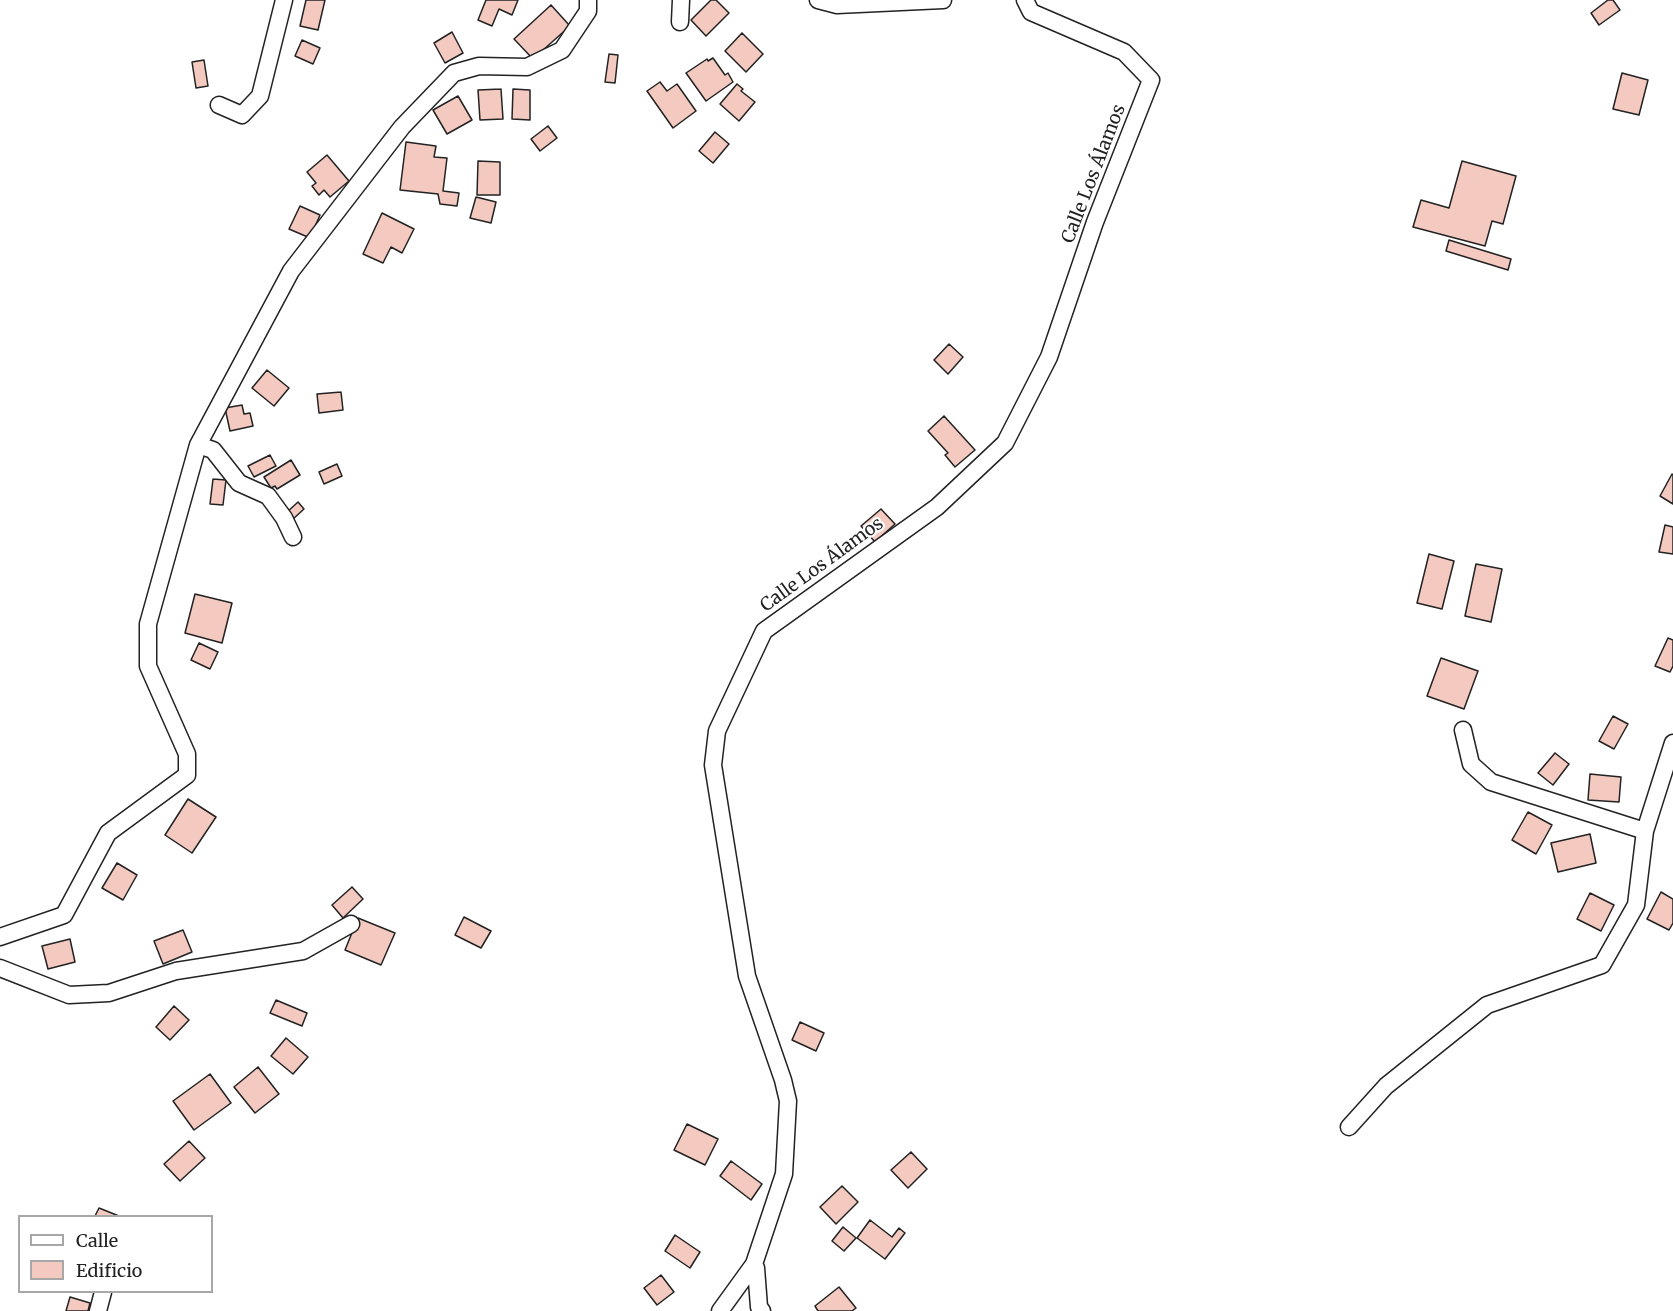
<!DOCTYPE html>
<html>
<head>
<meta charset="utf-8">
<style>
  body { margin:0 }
  #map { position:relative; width:1673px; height:1311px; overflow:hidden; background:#fff; font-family:Merriweather,serif }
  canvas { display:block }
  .legend { position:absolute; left:18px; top:1215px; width:195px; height:78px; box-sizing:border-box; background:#fff; border:2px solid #a7a7a7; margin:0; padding:8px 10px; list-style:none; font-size:18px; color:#222 }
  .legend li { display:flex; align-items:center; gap:12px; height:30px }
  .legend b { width:30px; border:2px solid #a7a7a7 }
</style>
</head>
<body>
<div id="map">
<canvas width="1673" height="1311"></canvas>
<ul class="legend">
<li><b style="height:8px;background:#fff"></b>Calle</li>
<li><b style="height:16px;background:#f3c9c0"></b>Edificio</li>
</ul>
</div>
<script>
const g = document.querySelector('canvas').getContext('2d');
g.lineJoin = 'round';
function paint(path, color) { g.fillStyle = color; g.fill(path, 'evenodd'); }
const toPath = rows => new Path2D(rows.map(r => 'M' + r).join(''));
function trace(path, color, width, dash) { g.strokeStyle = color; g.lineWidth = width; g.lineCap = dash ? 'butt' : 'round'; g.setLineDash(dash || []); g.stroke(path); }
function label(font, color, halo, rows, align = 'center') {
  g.font = font + ' Merriweather,serif'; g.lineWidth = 4.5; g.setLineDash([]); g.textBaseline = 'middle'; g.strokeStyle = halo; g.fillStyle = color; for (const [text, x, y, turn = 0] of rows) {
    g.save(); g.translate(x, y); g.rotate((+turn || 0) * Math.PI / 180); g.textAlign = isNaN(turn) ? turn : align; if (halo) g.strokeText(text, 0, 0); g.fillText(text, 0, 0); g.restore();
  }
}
const building = toPath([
  [306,0,325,0,318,30,300,26,306,0],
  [486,0,518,0,512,15,499,9,492,26,478,20,486,0],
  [711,0,716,0,729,13,706,36,691,20,711,0],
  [1608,0,1613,0,1620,10,1599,25,1591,13,1608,0],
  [551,5,570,26,533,59,514,39,551,5],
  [452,32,463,53,445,63,434,43,452,32],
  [742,33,763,54,746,72,725,51,742,33],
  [302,40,320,48,313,64,295,56,302,40],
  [609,54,618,55,615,83,605,82,609,54],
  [713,58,725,75,728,73,733,82,706,101,686,73,707,59,708,61,713,58],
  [204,60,208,86,196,88,192,62,204,60],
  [1622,73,1648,80,1639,115,1613,109,1622,73],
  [660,82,667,91,677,84,696,111,673,128,647,91,660,82],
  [737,84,743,89,741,91,755,102,739,121,720,104,737,84],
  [501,89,503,119,480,120,478,90,501,89],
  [513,89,530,90,530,120,512,119,513,89],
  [458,96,472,120,447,134,433,110,458,96],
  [548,126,557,138,540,151,531,139,548,126],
  [715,132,729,144,713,163,699,151,715,132],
  [406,142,436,146,434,157,447,158,443,191,459,193,457,206,440,204,438,194,400,190,406,142],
  [327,155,349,181,330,197,324,190,319,195,312,186,316,183,307,172,327,155],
  [478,161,500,162,500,195,477,195,478,161],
  [1462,161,1516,176,1503,224,1492,221,1485,246,1413,227,1421,200,1449,208,1462,161],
  [476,197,496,202,491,223,470,218,476,197],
  [300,206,320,215,310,238,289,229,300,206],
  [382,213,414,229,402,253,391,247,383,263,363,254,382,213],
  [1449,240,1511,259,1508,270,1446,251,1449,240],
  [949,344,963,357,948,374,934,360,949,344],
  [267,370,289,388,274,406,252,388,267,370],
  [341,392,343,410,319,413,317,394,341,392],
  [242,405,244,414,250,413,253,426,230,431,225,408,242,405],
  [944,416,975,450,955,467,945,455,948,453,928,431,944,416],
  [270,455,276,466,254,477,248,466,270,455],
  [291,460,300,475,277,489,275,486,271,488,264,477,291,460],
  [337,464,342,476,324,484,319,472,337,464],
  [1672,474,1673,475,1673,504,1660,496,1672,474],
  [213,479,226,480,223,505,210,504,213,479],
  [298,502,304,509,292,520,286,513,298,502],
  [881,509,895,524,875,542,861,526,881,509],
  [1665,525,1673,527,1673,554,1659,552,1665,525],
  [1429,554,1454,561,1442,609,1417,603,1429,554],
  [1476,564,1502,569,1491,622,1465,616,1476,564],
  [195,594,232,603,222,643,185,633,195,594],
  [1668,638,1673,640,1673,666,1670,672,1655,666,1668,638],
  [199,643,218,652,210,669,191,660,199,643],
  [1441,658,1478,671,1464,709,1427,696,1441,658],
  [1613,716,1628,724,1614,749,1599,741,1613,716],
  [1555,753,1569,764,1553,785,1538,773,1555,753],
  [1590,774,1621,777,1619,802,1588,800,1590,774],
  [188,799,216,817,192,853,165,835,188,799],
  [1528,812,1552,825,1536,854,1512,840,1528,812],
  [1590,834,1596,863,1558,872,1551,843,1590,834],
  [117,863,137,875,123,900,102,888,117,863],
  [352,887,363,899,343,918,332,905,352,887],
  [1661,892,1673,899,1673,923,1669,930,1647,919,1661,892],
  [1590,893,1614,905,1601,931,1577,919,1590,893],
  [464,917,491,931,481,948,455,935,464,917],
  [358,918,395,933,381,965,345,950,358,918],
  [183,930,192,952,163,964,154,941,183,930],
  [70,939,75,962,48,969,42,946,70,939],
  [276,1000,307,1013,302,1026,270,1013,276,1000],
  [174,1006,189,1020,170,1040,156,1027,174,1006],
  [800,1022,824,1033,816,1051,792,1040,800,1022],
  [286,1038,308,1057,293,1074,271,1056,286,1038],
  [258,1067,279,1094,255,1113,234,1087,258,1067],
  [210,1074,231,1103,194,1130,173,1101,210,1074],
  [687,1124,718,1139,705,1165,674,1150,687,1124],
  [189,1141,205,1158,180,1181,164,1164,189,1141],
  [911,1152,927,1169,908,1188,891,1170,911,1152],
  [731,1161,762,1184,751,1200,720,1176,731,1161],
  [842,1186,858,1202,836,1224,820,1207,842,1186],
  [99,1208,119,1216,95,1216,99,1208],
  [870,1220,892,1237,899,1228,905,1233,885,1259,857,1238,870,1220],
  [843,1227,856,1238,844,1251,832,1241,843,1227],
  [675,1235,700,1252,690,1268,665,1251,675,1235],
  [661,1275,674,1292,657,1305,644,1288,661,1275],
  [839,1287,856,1308,852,1311,818,1311,815,1306,839,1287],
  [70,1297,90,1303,88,1311,66,1311,70,1297]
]);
paint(building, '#f3c9c0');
trace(building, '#222', 1.5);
const minor = toPath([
  [818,0,837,5,943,0],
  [680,22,681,0],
  [219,105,242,115,260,96,284,0],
  [198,445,213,450,239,483,268,496,284,518,293,537],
  [1463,730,1471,764,1491,782,1645,831],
  [0,937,64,915,108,833,187,775,187,754,148,666,148,624,198,445,291,271,402,127,454,73,479,66,527,67,562,50,588,11,588,0],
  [0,968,69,995,109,993,176,971,303,951,351,924],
  [1349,1127,1386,1086,1487,1005,1602,965,1636,905,1645,831,1673,743],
  [754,1264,756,1268,759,1307,762,1311],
  [98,1311,103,1292],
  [720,1311,754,1264,784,1174,788,1101,783,1080,747,976,713,765,717,731,764,631,937,507,1005,443,1049,357,1095,222,1151,80,1124,52,1031,12,1025,0]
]);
trace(minor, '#222', 19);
trace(minor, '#fff', 16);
label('18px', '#222', '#fff', [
  ["Calle Los Álamos",1094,174,-69],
  ["Calle Los Álamos",822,565,-36]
]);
</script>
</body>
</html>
